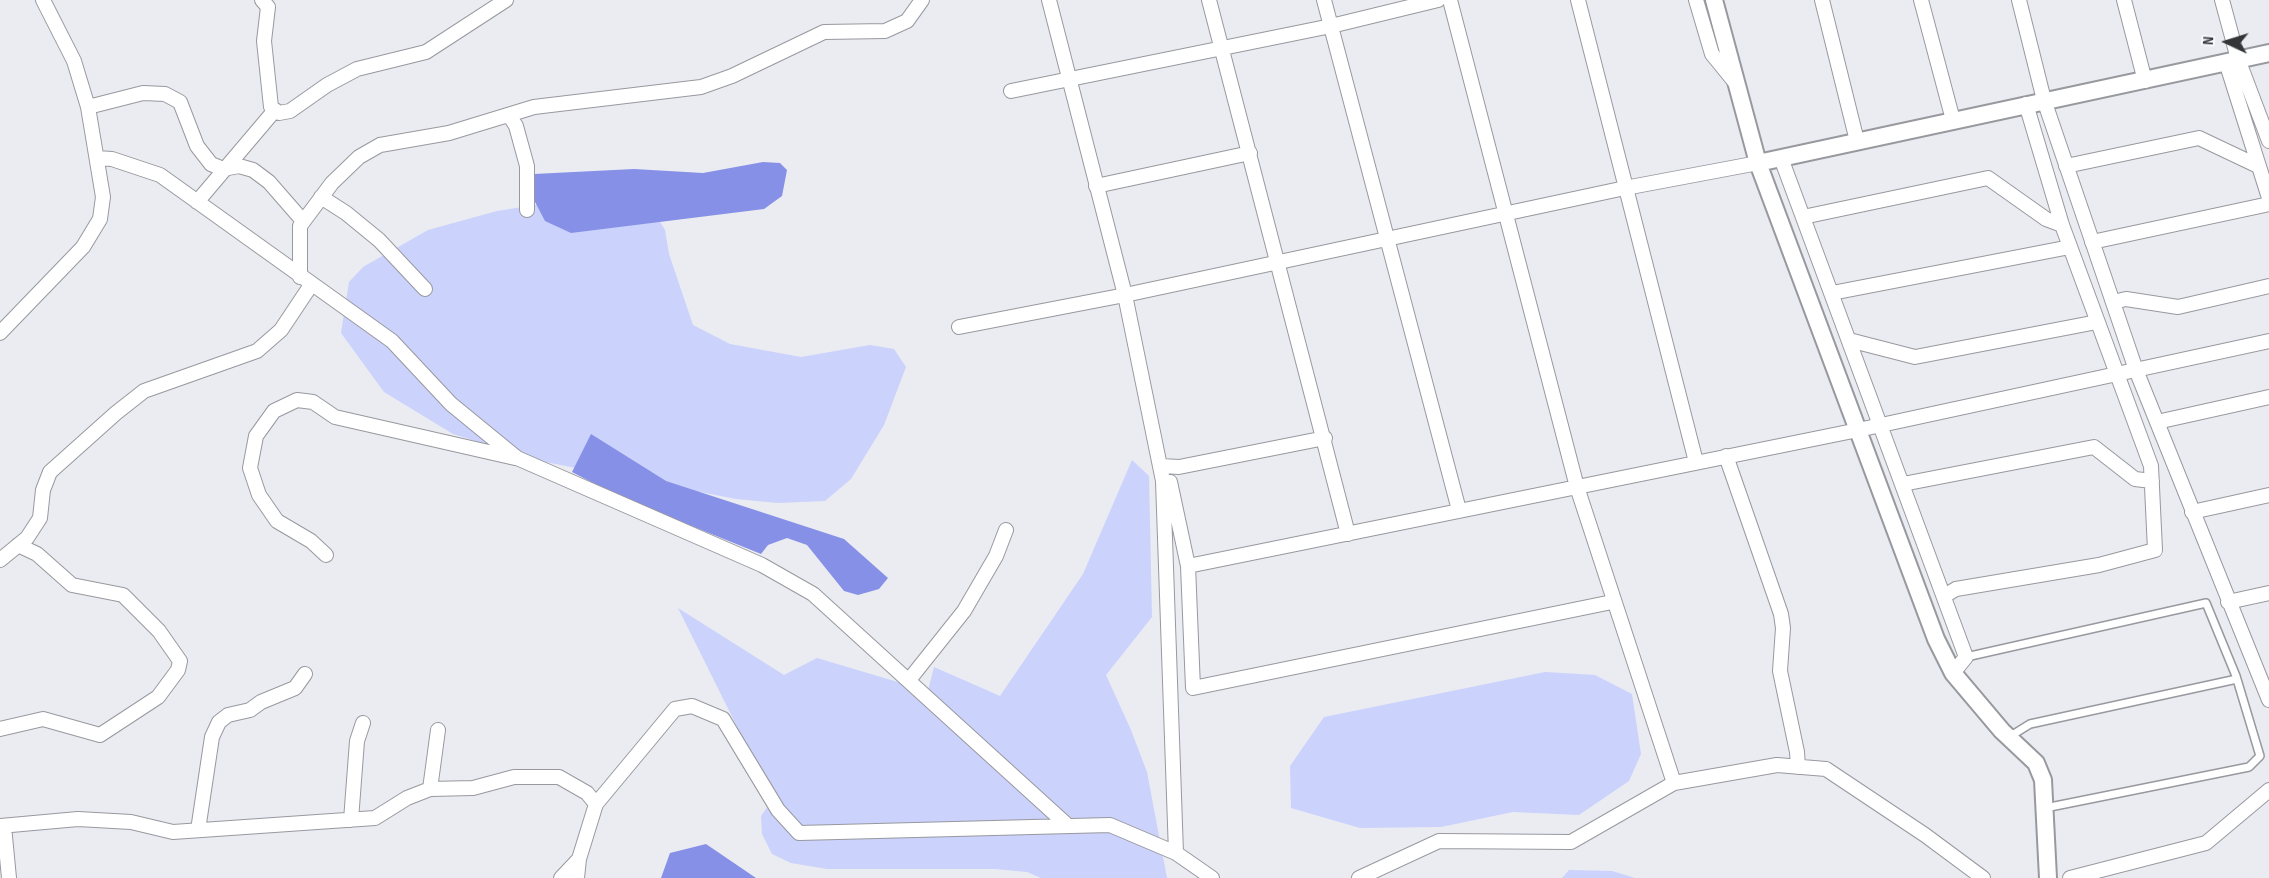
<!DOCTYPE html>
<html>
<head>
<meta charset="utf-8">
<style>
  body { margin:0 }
  #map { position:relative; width:2269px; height:878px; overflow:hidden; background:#eaecf2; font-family:"Sofia Sans Condensed",sans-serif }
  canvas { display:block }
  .north { position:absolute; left:2197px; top:12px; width:60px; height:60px; -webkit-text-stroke:4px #f8f9fe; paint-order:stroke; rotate:274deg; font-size:16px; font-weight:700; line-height:24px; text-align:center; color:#343537 }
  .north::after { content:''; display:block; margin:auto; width:21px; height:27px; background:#343537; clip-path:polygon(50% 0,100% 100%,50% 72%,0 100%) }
</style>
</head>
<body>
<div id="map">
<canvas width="2269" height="878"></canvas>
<div class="north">N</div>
</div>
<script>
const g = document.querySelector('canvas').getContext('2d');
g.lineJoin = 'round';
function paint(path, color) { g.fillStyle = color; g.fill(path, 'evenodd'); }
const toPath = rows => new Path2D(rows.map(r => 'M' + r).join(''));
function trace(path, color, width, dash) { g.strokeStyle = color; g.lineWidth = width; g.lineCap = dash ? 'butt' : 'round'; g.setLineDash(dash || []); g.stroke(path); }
paint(toPath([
  [554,202,649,204,665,230,669,254,693,325,730,344,801,357,870,345,894,349,906,367,884,425,851,479,825,501,778,503,736,499,545,462,453,434,384,392,341,333,349,282,363,267,428,230,497,211],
  [1132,460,1149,476,1152,617,1106,675,1131,730,1147,772,1167,878,1041,878,1027,872,995,869,827,869,791,863,772,854,762,834,761,816,773,799,678,608,784,675,817,658,928,691,934,667,1000,696,1083,574],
  [1545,672,1595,675,1632,694,1641,754,1629,781,1579,815,1513,812,1441,827,1360,828,1291,808,1290,766,1324,717],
  [1569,870,1612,871,1635,878,1562,878]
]), '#cbd2fc');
paint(toPath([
  [763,162,780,163,787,170,782,196,764,209,571,233,545,221,534,200,534,174,634,169,703,173],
  [591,434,666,481,844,539,888,578,879,589,858,595,844,591,807,545,787,538,768,545,761,554,620,497,572,472],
  [706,844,756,878,661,878,670,853]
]), '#8690e7');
const service = toPath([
  [1966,657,2206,603,2236,676,2260,756,2249,767,2045,808],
  [2009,737,2030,724,2237,679]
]);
const minor = toPath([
  [262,0,268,7,264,41,271,107,279,113,290,111,327,85,357,69,426,52,506,0],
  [1049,0,1125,295,1163,481,1176,853],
  [1209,0,1348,534],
  [1324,0,1459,510],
  [1450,0,1577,487,1674,783],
  [1578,0,1696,462],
  [1696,0,1712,54,1734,81],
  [1822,0,1857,141],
  [1921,0,1953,120],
  [2019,0,2044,100,2136,370,2269,700],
  [2124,0,2145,81],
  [2222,0,2238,59,2269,141],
  [2226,62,2269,198],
  [1011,91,1331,26,1438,0],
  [88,107,143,93,165,94,180,102,197,146,211,164,223,169,239,166,253,170,269,182,303,221],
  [509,115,516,126,527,166,527,210],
  [97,158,112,159,160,175,202,205,392,341,451,404,517,458,762,565,813,594,1066,824],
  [1781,158,1966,657,1953,673],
  [2066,166,2199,138,2258,166],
  [1096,186,1250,153],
  [321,197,346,213,379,240,425,289],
  [197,202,275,110],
  [1803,217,1988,178,2046,219,2062,225],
  [2092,242,2269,204],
  [300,277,300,226,332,183,359,157,380,145,449,133,534,107,701,87,732,76,824,32,885,31,907,21,922,0],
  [1832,293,2070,247],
  [2113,302,2126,299,2178,307,2269,286],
  [959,327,1125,295,1625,188,1758,163],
  [0,333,83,247,100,219,103,197,88,107,74,61,43,0],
  [1849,340,1915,357,2097,322],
  [2157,422,2269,397],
  [1726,456,1781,614,1783,628,1780,671,1797,752,1798,767],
  [1161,466,1179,467,1325,438],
  [1166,482,1170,482,1188,566,1193,688,1612,602],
  [1903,484,2094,447,2135,479,2152,481],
  [2192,512,2269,495],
  [326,555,311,541,277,521,259,495,250,468,256,436,274,411,297,400,313,402,335,417,515,458],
  [0,560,27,538,40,518,43,490,50,472,116,413,144,391,257,351,281,330,311,285],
  [1188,566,1858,430,2269,341],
  [1944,596,1956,589,2099,565,2155,550,2151,466,2062,225,2026,104],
  [2228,602,2269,593],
  [909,680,964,611,996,556,1006,530],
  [0,729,43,719,100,735,158,697,178,670,180,661,159,631,123,595,72,585,37,554,18,545],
  [430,789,438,730],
  [351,820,357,741,363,723],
  [0,826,78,819,131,822,173,832,375,818,407,798,430,789,473,788,514,777,559,777,587,793,596,804],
  [4,826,9,878],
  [198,830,212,737,219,722,228,715,250,710,261,702,295,688,305,674],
  [561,878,579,859],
  [577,878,579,859,596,804,675,709,692,706,723,719,778,810,799,833,1110,825,1176,853,1212,878],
  [1359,878,1439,841,1571,842,1674,783,1777,765,1826,769,1925,835,1983,878],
  [2070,878,2206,843,2269,790]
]);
const tertiary = toPath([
  [1714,0,1758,163,1936,639,1953,673,2002,731,2036,763,2043,780,2048,878],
  [1758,163,2269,53]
]);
trace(service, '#98999f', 10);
trace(minor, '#98999f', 16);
trace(tertiary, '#98999f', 20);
trace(service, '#fff', 7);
trace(minor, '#fff', 14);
trace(tertiary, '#fff', 16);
</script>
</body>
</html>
